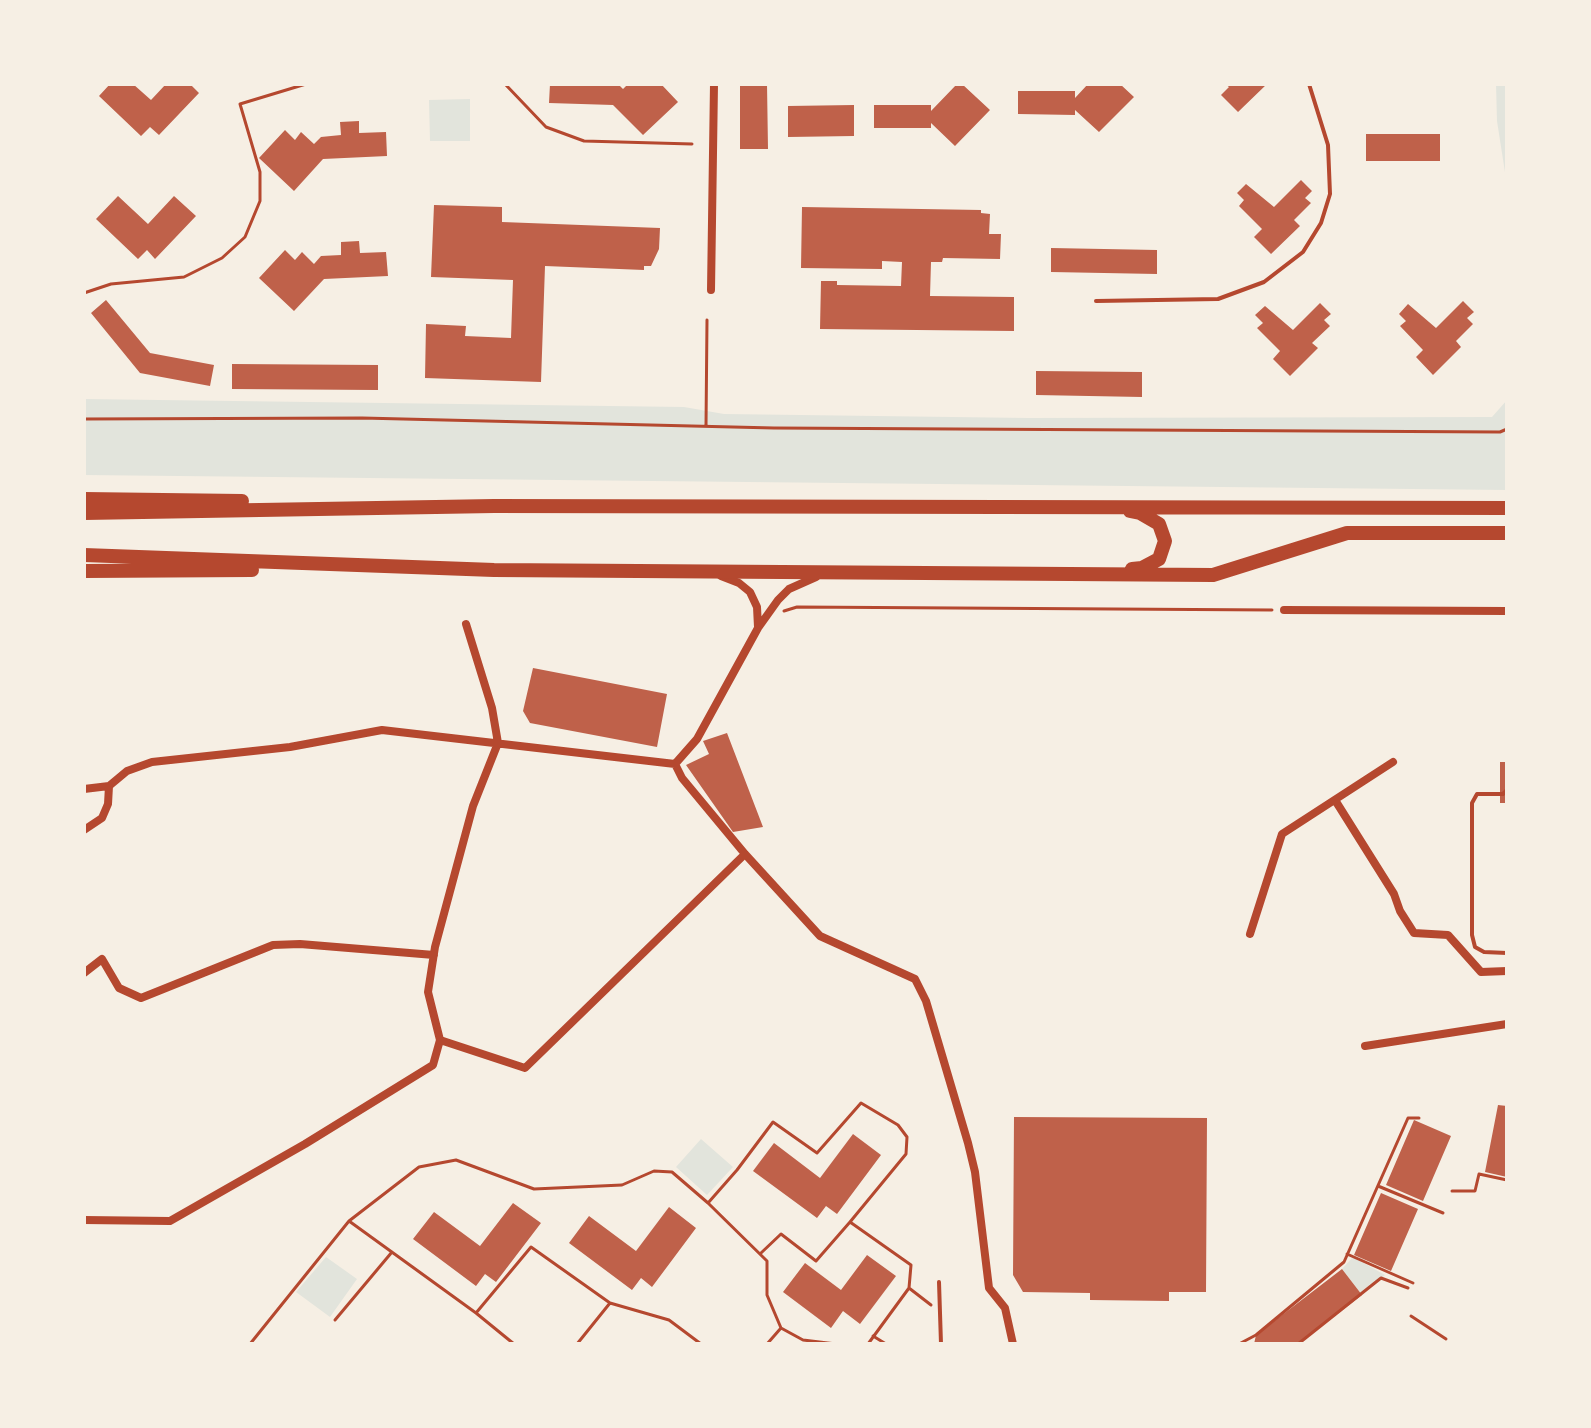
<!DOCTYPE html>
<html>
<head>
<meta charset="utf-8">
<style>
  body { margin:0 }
  #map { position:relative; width:1591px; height:1428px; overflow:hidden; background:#f6efe4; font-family:Commissioner,sans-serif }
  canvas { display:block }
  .frame { position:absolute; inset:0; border:86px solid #f6efe4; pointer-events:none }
</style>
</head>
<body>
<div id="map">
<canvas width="1591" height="1428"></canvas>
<div class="frame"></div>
</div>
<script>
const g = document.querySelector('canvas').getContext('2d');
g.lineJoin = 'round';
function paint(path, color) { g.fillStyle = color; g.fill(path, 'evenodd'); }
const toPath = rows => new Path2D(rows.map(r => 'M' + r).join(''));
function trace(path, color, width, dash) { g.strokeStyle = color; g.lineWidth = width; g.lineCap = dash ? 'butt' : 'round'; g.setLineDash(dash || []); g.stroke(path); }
paint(toPath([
  [1496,84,1507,84,1507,185,1497,121],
  [470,99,470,141,430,141,429,100],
  [84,399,684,407,724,414,1028,418,1492,417,1507,400,1507,490,84,475],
  [701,1139,733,1167,707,1195,676,1167],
  [326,1257,357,1279,330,1317,296,1292],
  [1353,1257,1385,1275,1362,1295,1342,1269]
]), '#e2e4dc');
paint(toPath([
  [110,84,133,84,151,100,166,84,190,84,199,93,159,135,150,127,141,136,99,96],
  [550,84,618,84,623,89,628,84,661,84,678,102,643,135,613,105,549,103],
  [740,84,767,84,768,149,740,149],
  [957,84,962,84,990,110,955,146,931,123,931,128,874,128,874,105,931,105,931,111],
  [1088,84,1120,84,1134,97,1099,132,1075,110,1075,115,1018,114,1018,91,1075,91,1075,98],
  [1225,84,1267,84,1238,112,1221,95,1229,87],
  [854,105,854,136,788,137,788,106],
  [359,121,359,133,386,132,387,156,323,159,294,191,259,158,285,130,295,140,301,132,314,144,321,137,341,135,340,122],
  [1366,134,1440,134,1440,161,1366,161],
  [1301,180,1312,191,1305,198,1311,203,1294,220,1300,226,1271,254,1254,237,1262,229,1239,206,1244,200,1237,193,1246,184,1274,207],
  [118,196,148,224,174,196,196,216,155,259,147,250,138,259,96,219],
  [434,205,502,207,502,222,660,228,659,249,651,266,644,266,644,270,545,266,541,382,425,378,426,324,466,326,465,336,511,338,513,280,431,277],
  [802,207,981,210,981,213,990,214,989,234,1001,234,1000,259,943,258,942,262,931,262,930,296,1014,297,1014,331,820,329,821,281,837,281,837,285,901,286,902,262,882,261,882,269,801,268],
  [359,241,360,253,386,252,388,276,324,279,294,311,259,278,285,250,295,260,302,252,314,264,321,256,341,255,341,242],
  [1051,248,1157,250,1157,274,1051,272],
  [106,300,150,353,214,365,210,386,140,373,91,313],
  [1463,301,1474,312,1467,318,1473,324,1456,341,1461,347,1433,375,1416,357,1423,350,1400,326,1406,321,1399,314,1408,304,1436,328],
  [1320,303,1331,314,1324,320,1330,326,1312,343,1318,348,1290,376,1273,359,1280,351,1257,328,1263,323,1255,315,1265,306,1293,330],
  [232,364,378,365,378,390,232,389],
  [1036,371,1142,372,1142,397,1036,395],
  [533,668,667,694,657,747,530,723,523,711],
  [727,733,763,827,733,832,686,765,709,754,703,741],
  [1500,762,1507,762,1507,803,1500,803],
  [1498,1105,1507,1106,1507,1177,1485,1172],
  [1014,1117,1207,1118,1206,1292,1169,1292,1169,1301,1090,1300,1090,1293,1023,1292,1013,1275],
  [1414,1120,1451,1136,1423,1201,1386,1185],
  [853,1134,881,1155,837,1214,826,1206,817,1218,753,1171,774,1143,820,1178],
  [1381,1193,1418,1209,1391,1271,1354,1255],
  [513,1203,541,1223,496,1282,485,1274,476,1286,413,1239,434,1212,480,1246],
  [669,1207,696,1228,652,1287,641,1278,632,1290,569,1243,589,1216,636,1251],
  [867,1255,896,1276,860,1324,843,1311,831,1328,783,1292,805,1263,841,1290],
  [1342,1269,1362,1295,1298,1344,1254,1344,1256,1335]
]), '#bf614a');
trace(toPath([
  [412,84,488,84],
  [505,84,546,127,584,141,692,144],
  [84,293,111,284,184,277,222,258,245,237,260,201,260,172,240,104,306,84],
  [84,419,362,418,774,428,1500,432,1507,429],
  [706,426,707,320],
  [784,611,797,607,1272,610],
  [1378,1186,1443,1213],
  [1452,1191,1475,1191,1479,1174,1507,1180],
  [708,1203,737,1170,773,1122,817,1153,861,1103,898,1125,907,1137,906,1154,850,1222,911,1265,909,1288,868,1344],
  [761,1253,781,1234,816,1261,850,1222],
  [1347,1254,1413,1283],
  [909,1288,931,1305],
  [610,1303,669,1320,701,1344],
  [476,1313,531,1247,610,1303,577,1344],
  [1411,1316,1446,1339],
  [335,1320,392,1252],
  [781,1328,803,1340,836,1344],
  [873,1336,886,1344],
  [250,1344,349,1221],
  [514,1344,476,1313,349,1221,419,1167,456,1160,534,1189,622,1185,654,1171,672,1172,708,1203,767,1261,767,1295,781,1328,767,1344],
  [1239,1344,1256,1335,1344,1262,1408,1118,1419,1118],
  [1298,1344,1381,1278,1408,1288]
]), '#b5482f', 3);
trace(toPath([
  [1096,301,1218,299,1264,282,1303,252,1321,223,1330,194,1328,145,1309,84],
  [1507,790,1503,794,1477,794,1472,803,1472,935,1475,947,1484,952,1507,953],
  [939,1282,941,1344]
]), '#b5482f', 4);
trace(toPath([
  [711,290,714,84],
  [721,576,739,583,750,592,757,607,758,627],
  [1284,610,1507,611],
  [466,624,492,708,498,743,473,806,435,947,428,992,440,1040,525,1068,745,854],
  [675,764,682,778,745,854,820,936,915,979,926,1001,968,1143,975,1172,989,1288,1005,1308,1013,1344],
  [675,764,697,739,758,628,778,600,789,589,816,577],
  [84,789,109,786,127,771,152,762,290,747,382,730,675,764],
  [1335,800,1394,894,1400,911,1414,933,1448,935,1481,972,1507,971],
  [84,830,102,818,108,804,109,786],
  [1250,934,1282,834,1393,762],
  [84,973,102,959,119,988,141,998,273,945,300,944,434,955],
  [1365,1046,1507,1024],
  [84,1220,170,1221,305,1144,433,1065,440,1040]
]), '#b5482f', 8);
trace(toPath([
  [84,499,242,501],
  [1130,511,1140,513,1159,524,1165,541,1159,559,1142,568,1132,569],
  [84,513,494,506,1507,508],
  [84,555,494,570,1213,575,1347,533,1507,533],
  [84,571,252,570]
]), '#b5482f', 14);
</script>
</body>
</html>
